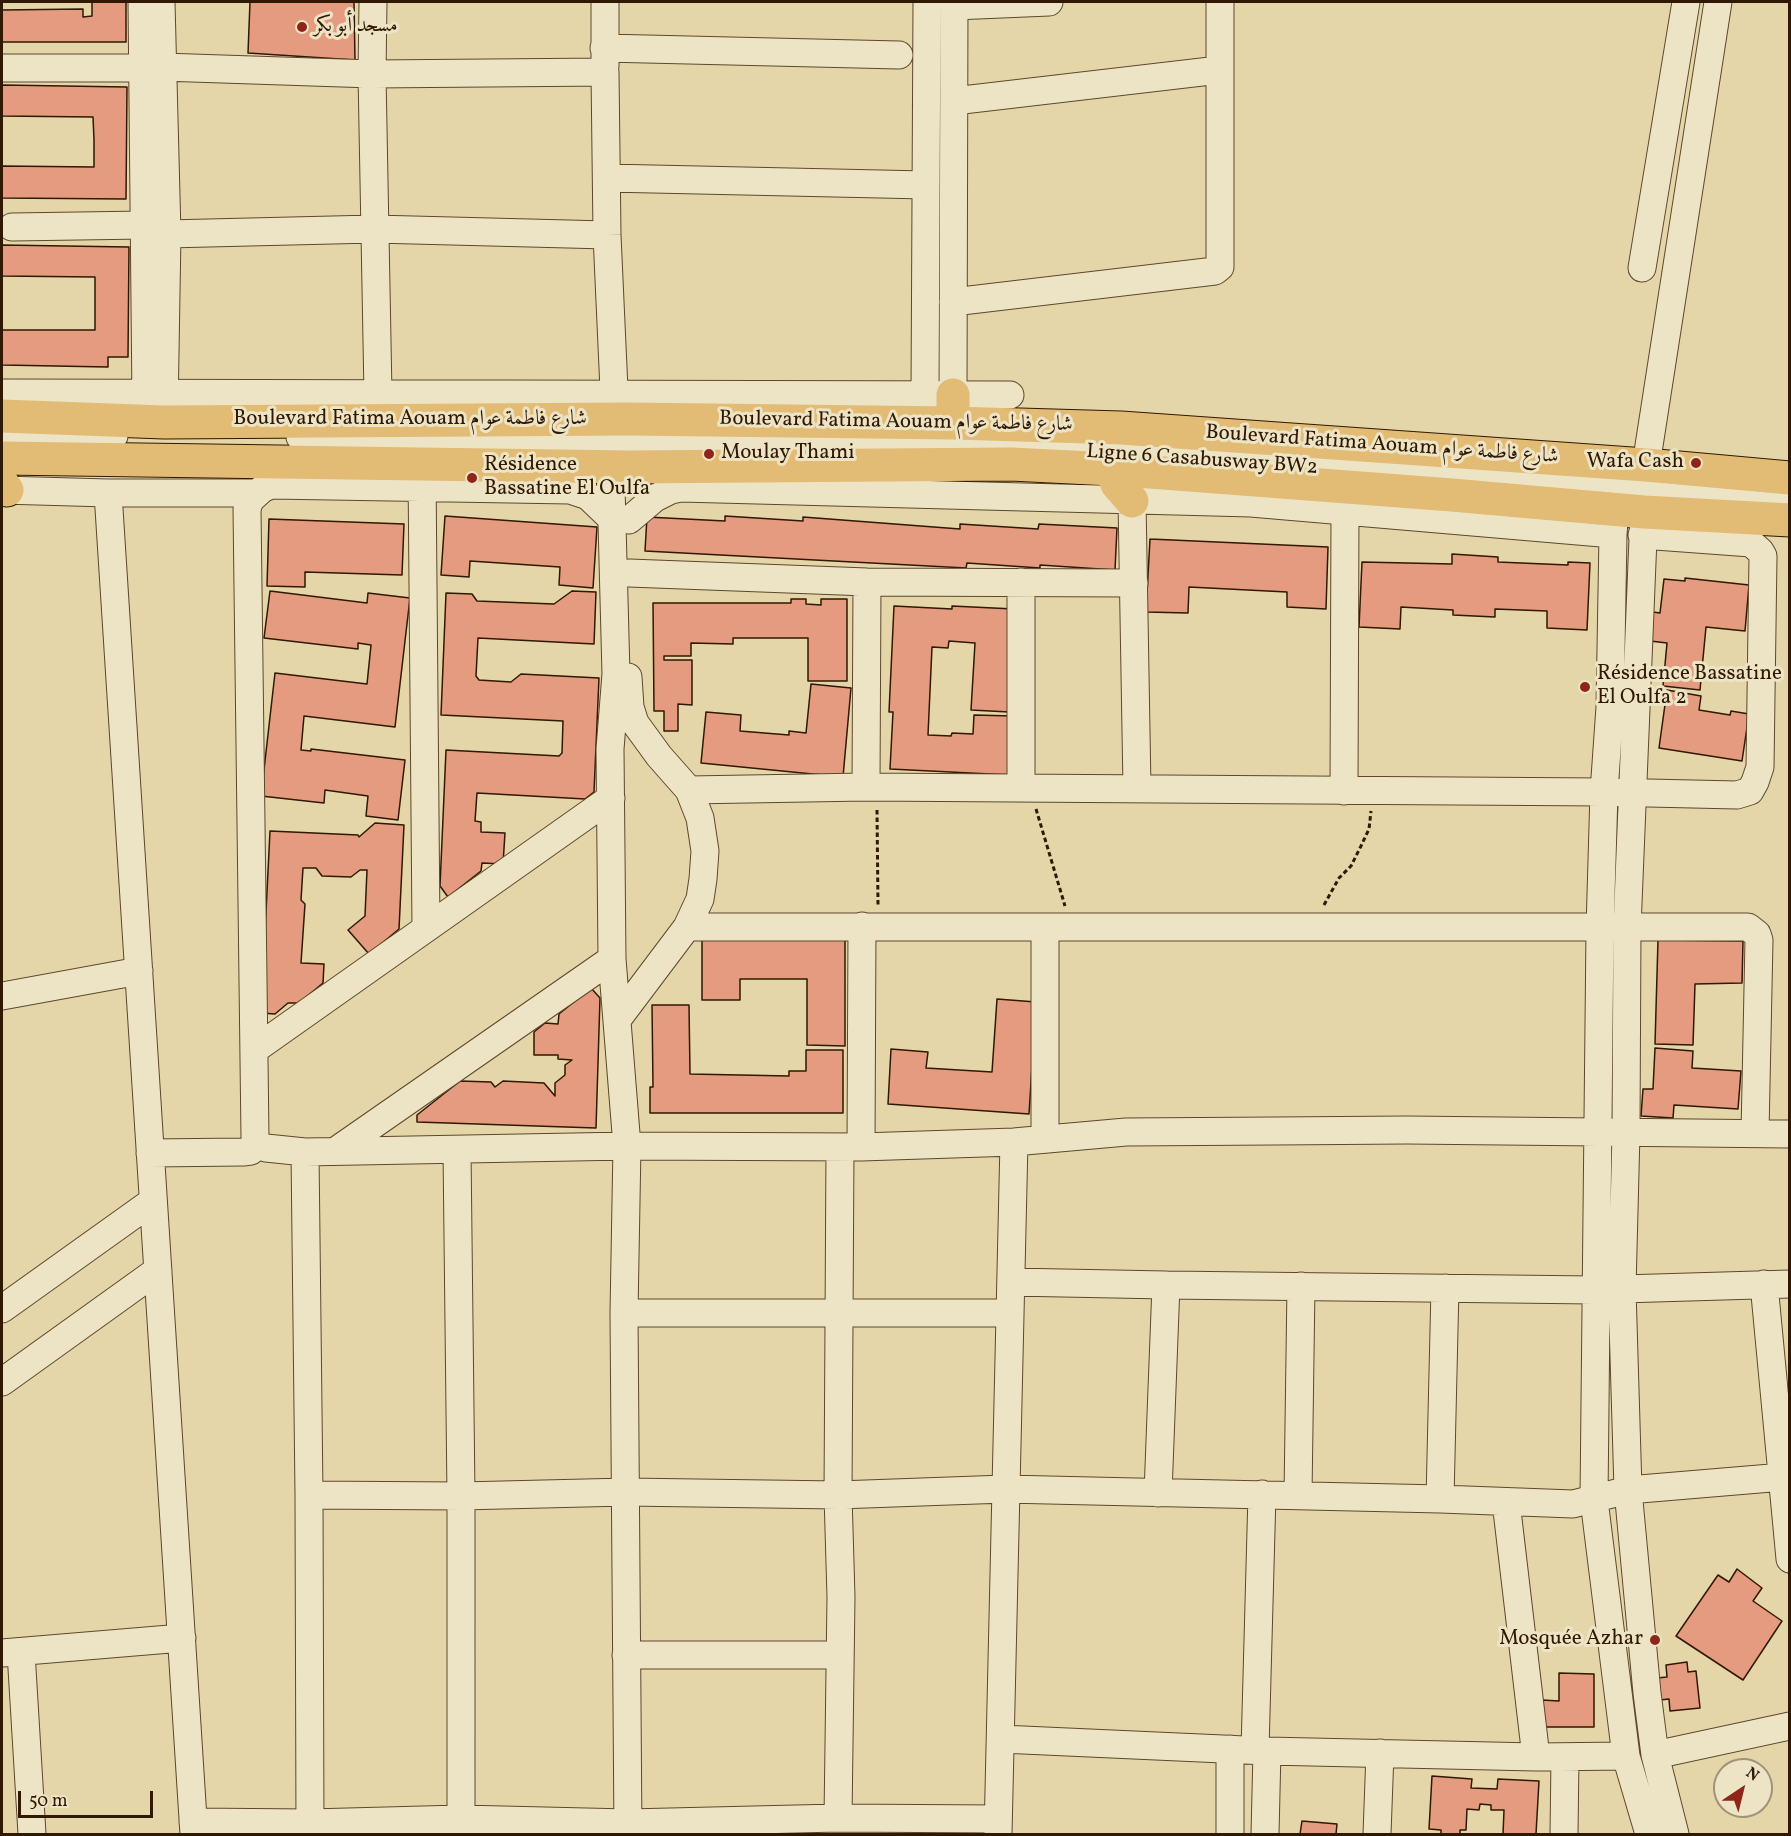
<!DOCTYPE html>
<meta charset="utf-8">
<style>
body{margin:0}
#map{position:relative;width:1791px;height:1836px;overflow:hidden;background:#e4d6a8;font-family:Vollkorn,serif}
canvas{display:block}
.frame{position:absolute;inset:0;border:3px solid #301802;pointer-events:none}
.north{position:absolute;left:1713px;top:1758px;width:60px;height:60px;box-sizing:border-box;background:#ede4c6;border:2px solid #a19278;border-radius:50%;rotate:35deg;font-size:16px;font-weight:700;line-height:24px;text-align:center;color:#301802}
.north::after{content:'';display:block;margin:auto;width:21px;height:27px;background:#8f2418;clip-path:polygon(50% 0,100% 100%,50% 72%,0 100%)}
.scale{position:absolute;left:18px;top:1791px;width:135px;height:27px;box-sizing:border-box;border:3px solid #301802;border-top:0;padding-left:8px;font-size:18px;line-height:21px;white-space:nowrap;color:#301802;-webkit-text-stroke:4px #ede4c6;paint-order:stroke}
</style>
<div id="map">
<canvas width="1791" height="1836"></canvas>
<div class="frame"></div>
<div class="north">N</div>
<div class="scale">50 m</div>
</div>
<script>
const context = document.querySelector('canvas').getContext('2d');
context.lineJoin = 'round';
function paint(path, color) { context.fillStyle = color; context.fill(path, 'evenodd'); }
const poly = rows => new Path2D(rows.map(r => 'M' + r).join(''));
function stroke(path, color, width, dash) { context.strokeStyle = color; context.lineWidth = width; context.lineCap = dash ? 'butt' : 'round'; context.setLineDash(dash || []); context.stroke(path); }
function drawText(font, color, halo, rows, align = 'center') {
  context.font = font + ' Vollkorn,Amiri,serif'; context.lineWidth = 6; context.setLineDash([]); context.textBaseline = 'middle'; context.strokeStyle = halo; context.fillStyle = color; for (const [text, x, y, turn = 0] of rows) {
    context.save(); context.translate(x, y); context.rotate((+turn || 0) * Math.PI / 180); context.textAlign = isNaN(turn) ? turn : align; if (halo) context.strokeText(text, 0, 0); context.fillText(text, 0, 0); context.restore();
  }
}
const building = poly([
 [92,2,126,2,126,42,2,42,2,10,83,9,83,17,92,16,92,2],
 [250,2,354,2,355,60,248,53,250,2],
 [2,85,127,87,126,199,2,198,2,166,94,167,94,140,93,117,2,116,2,85],
 [2,245,129,247,128,357,108,357,108,367,2,365,2,330,95,330,95,277,2,276,2,245],
 [445,516,597,527,593,588,559,585,560,567,470,561,469,577,441,575,445,516],
 [725,516,803,521,803,517,960,529,960,524,1038,529,1039,524,1117,528,1115,570,1040,565,1040,568,967,563,966,568,645,551,647,517,725,521,725,516],
 [269,519,404,524,402,575,305,572,305,587,267,586,269,519],
 [1150,539,1328,547,1326,609,1287,607,1287,592,1189,587,1188,613,1146,612,1150,539],
 [1452,554,1498,557,1498,562,1568,565,1568,562,1590,563,1587,630,1547,628,1547,611,1495,609,1495,617,1453,615,1453,610,1401,607,1400,629,1359,627,1362,562,1452,564,1452,554],
 [1685,578,1749,585,1745,631,1706,627,1700,690,1663,686,1667,643,1650,641,1653,612,1660,613,1664,579,1685,581,1685,578],
 [270,591,367,603,368,593,410,598,395,727,304,716,301,750,311,751,311,749,405,760,398,820,366,816,368,796,325,790,324,803,261,796,275,673,367,684,371,645,358,643,358,649,264,638,270,591],
 [572,591,596,592,594,644,478,638,476,676,479,680,511,682,521,674,599,678,594,792,585,799,477,793,475,821,481,822,481,832,505,833,503,864,482,863,481,871,448,897,440,886,446,750,559,756,562,753,563,721,441,715,446,593,472,594,477,601,554,604,572,591],
 [791,599,806,599,806,604,821,605,821,599,847,599,847,681,808,681,808,638,733,638,733,644,691,643,691,656,664,656,664,660,692,660,692,705,678,704,678,731,664,731,664,711,654,711,653,603,791,603,791,599],
 [894,606,952,609,952,606,1014,609,1009,712,971,710,975,643,949,641,948,648,932,647,928,735,951,736,952,733,973,734,974,715,1013,716,1010,775,890,769,893,712,889,712,894,606],
 [811,684,851,688,843,777,701,763,706,712,741,715,740,731,789,735,789,731,806,733,811,684],
 [1667,690,1701,696,1699,710,1730,715,1731,711,1749,714,1742,761,1659,748,1667,690],
 [375,823,404,825,399,929,369,954,348,930,365,916,367,870,360,870,351,877,322,876,316,868,303,868,301,900,305,904,301,963,324,964,323,983,299,1003,288,1003,275,1014,261,1013,270,831,358,835,359,837,375,823],
 [702,939,845,940,845,1046,807,1045,807,979,740,979,740,1000,702,1000,702,939],
 [1658,940,1743,941,1742,983,1695,984,1693,1045,1655,1044,1658,940],
 [591,988,600,998,596,1128,417,1122,417,1115,460,1081,491,1082,495,1087,503,1081,544,1083,555,1096,555,1083,565,1075,565,1065,572,1060,558,1059,558,1055,534,1055,534,1032,545,1023,558,1024,559,1014,591,988],
 [997,999,1036,1002,1029,1114,888,1104,891,1049,928,1052,926,1068,992,1072,997,999],
 [652,1005,689,1005,690,1074,789,1076,789,1071,806,1071,806,1050,843,1050,843,1113,650,1113,650,1087,653,1087,652,1005],
 [1655,1048,1693,1051,1692,1068,1741,1071,1738,1109,1674,1105,1673,1118,1641,1116,1643,1089,1653,1089,1655,1048],
 [1737,1569,1762,1588,1753,1601,1782,1621,1743,1680,1676,1636,1718,1575,1729,1582,1737,1569],
 [1687,1662,1688,1672,1696,1671,1700,1708,1670,1711,1669,1699,1660,1700,1657,1678,1667,1677,1666,1665,1687,1662],
 [1559,1673,1594,1674,1594,1727,1542,1727,1542,1700,1559,1701,1559,1673],
 [1432,1776,1472,1779,1471,1788,1497,1789,1498,1779,1539,1781,1536,1834,1503,1834,1504,1810,1491,1810,1491,1805,1480,1804,1479,1810,1467,1809,1466,1830,1460,1830,1460,1834,1441,1834,1441,1830,1429,1829,1432,1776],
 [1302,1821,1337,1824,1336,1834,1300,1834,1302,1821]
]);
paint(building, '#e49b7f');
stroke(building, '#301802', 1.5);
const minor = poly([
 [142,2,146,402],
 [161,2,167,234,164,412],
 [373,2,372,74,378,394],
 [605,2,605,66],
 [954,6,1049,2],
 [604,48,899,55],
 [162,67,372,74,605,72,607,235,615,412],
 [2,68,144,68],
 [954,101,1219,70],
 [607,178,926,185],
 [12,227,145,225],
 [167,234,374,229,607,235],
 [1642,268,1686,2],
 [953,302,1215,271,1220,267,1220,2],
 [2,393,1010,395],
 [925,395,927,2],
 [953,395,954,2],
 [2,435,114,436],
 [300,437,820,443,909,446],
 [890,437,1094,447,1411,470,1675,493,1790,500],
 [610,448,616,674,610,749,612,959,627,1146,624,1313,628,1834],
 [422,471,426,928],
 [1617,488,1613,534,1610,707,1604,792,1600,929,1594,1500,1626,1756,1649,1834],
 [2,490,108,493,256,493],
 [108,493,194,1834],
 [1132,501,1137,788],
 [629,520,655,498,671,490,681,488,1251,503,1613,534],
 [629,573,867,582,1134,583],
 [866,787,867,582],
 [1021,788,1021,582],
 [689,790,866,787,1604,792,1737,795,1750,791,1755,782,1760,767,1763,556,1760,551,1751,543,1642,535],
 [1344,791,1345,511],
 [687,927,1748,927,1757,934,1759,940,1755,1133],
 [1045,927,1045,1139],
 [2,996,139,971],
 [617,1020,687,927,700,899,703,879,705,851,700,818,689,790,659,756,635,723,630,707,628,677],
 [254,1050,611,798],
 [257,1145,266,1148,305,1152,627,1146,861,1147,1014,1142,1126,1132,1274,1131,1407,1130,1790,1134],
 [257,1145,255,1137,247,509,250,500,262,489,271,485,570,490,588,496,612,519],
 [861,1147,862,926],
 [337,1150,612,959],
 [457,1150,461,1496,461,1834],
 [305,1152,309,1495,310,1834],
 [150,1153,243,1152,251,1151,257,1145],
 [1011,1282,1166,1285,1594,1290],
 [1764,1284,1790,1559],
 [1622,1289,1790,1284],
 [2,1309,153,1201],
 [624,1313,1009,1313],
 [2,1382,158,1270],
 [1158,1493,1166,1285],
 [309,1495,461,1496,626,1492,838,1495,1005,1489,1440,1499,1573,1504,1628,1490,1783,1477],
 [1298,1495,1301,1286],
 [1440,1499,1445,1288],
 [1506,1502,1536,1757],
 [21,1652,32,1834],
 [2,1653,182,1638],
 [626,1655,839,1655],
 [1001,1739,1267,1751,1536,1757,1626,1756],
 [1255,1750,1262,1494],
 [1655,1755,1790,1726],
 [838,1818,841,1597,838,1495,840,1147],
 [193,1822,310,1823,461,1819,628,1823,838,1818,998,1819],
 [998,1834,1014,1142],
 [1230,1834,1230,1749],
 [1265,1834,1267,1751],
 [1377,1834,1380,1753],
 [1564,1834,1565,1757],
 [1675,1834,1655,1755,1647,1693,1628,1490,1622,1289,1626,1133,1627,928,1646,465,1718,2]
]);
const major = poly([
 [953,395,953,423],
 [2,416,164,422,629,419,953,423,1121,428,1646,465,1790,478],
 [2,458,629,467,1011,464,1111,469,1452,495,1644,512,1790,520],
 [1111,469,1117,484,1132,501],
 [2,483,7,490]
]);
stroke(minor, '#5d482c', 29);
stroke(major, '#301802', 35);
stroke(poly([
 [1036,809,1065,906],
 [877,810,878,905],
 [1324,905,1339,878,1351,866,1361,846,1369,829,1371,811]
]), '#301802', 3, [4.5, 3]);
stroke(minor, '#ede4c6', 27);
stroke(major, '#e2bb74', 33);
for (const [x, y, r, color] of [
 [302,27,6,"#8f2418"],
 [709,454,6,"#8f2418"],
 [1696,463,6,"#8f2418"],
 [472,478,6,"#8f2418"],
 [1585,687,6,"#8f2418"],
 [1655,1640,6,"#8f2418"]
]) { const dot = new Path2D(); dot.arc(x, y, r, 0, 2 * Math.PI); context.fillStyle = color; context.fill(dot); stroke(dot, '#ede4c6', 2); }
drawText('21px', '#301802', '#ede4c6', [
 ["مسجد أبو بكر",314,27],
 ["Moulay Thami",721,454],
 ["Wafa Cash",1684,463,"right"],
 ["Résidence",484,466],
 ["Bassatine El Oulfa",484,490],
 ["Résidence Bassatine",1597,675],
 ["El Oulfa 2",1597,699],
 ["Mosquée Azhar",1643,1640,"right"]
], 'left');
drawText('21px', '#301802', '#ede4c6', [
 ["Boulevard Fatima Aouam شارع فاطمة عوام",410,420],
 ["Boulevard Fatima Aouam شارع فاطمة عوام",896,423,1],
 ["Boulevard Fatima Aouam شارع فاطمة عوام",1382,446,4],
 ["Ligne 6 Casabusway BW2",1202,461,4]
]);
</script>
